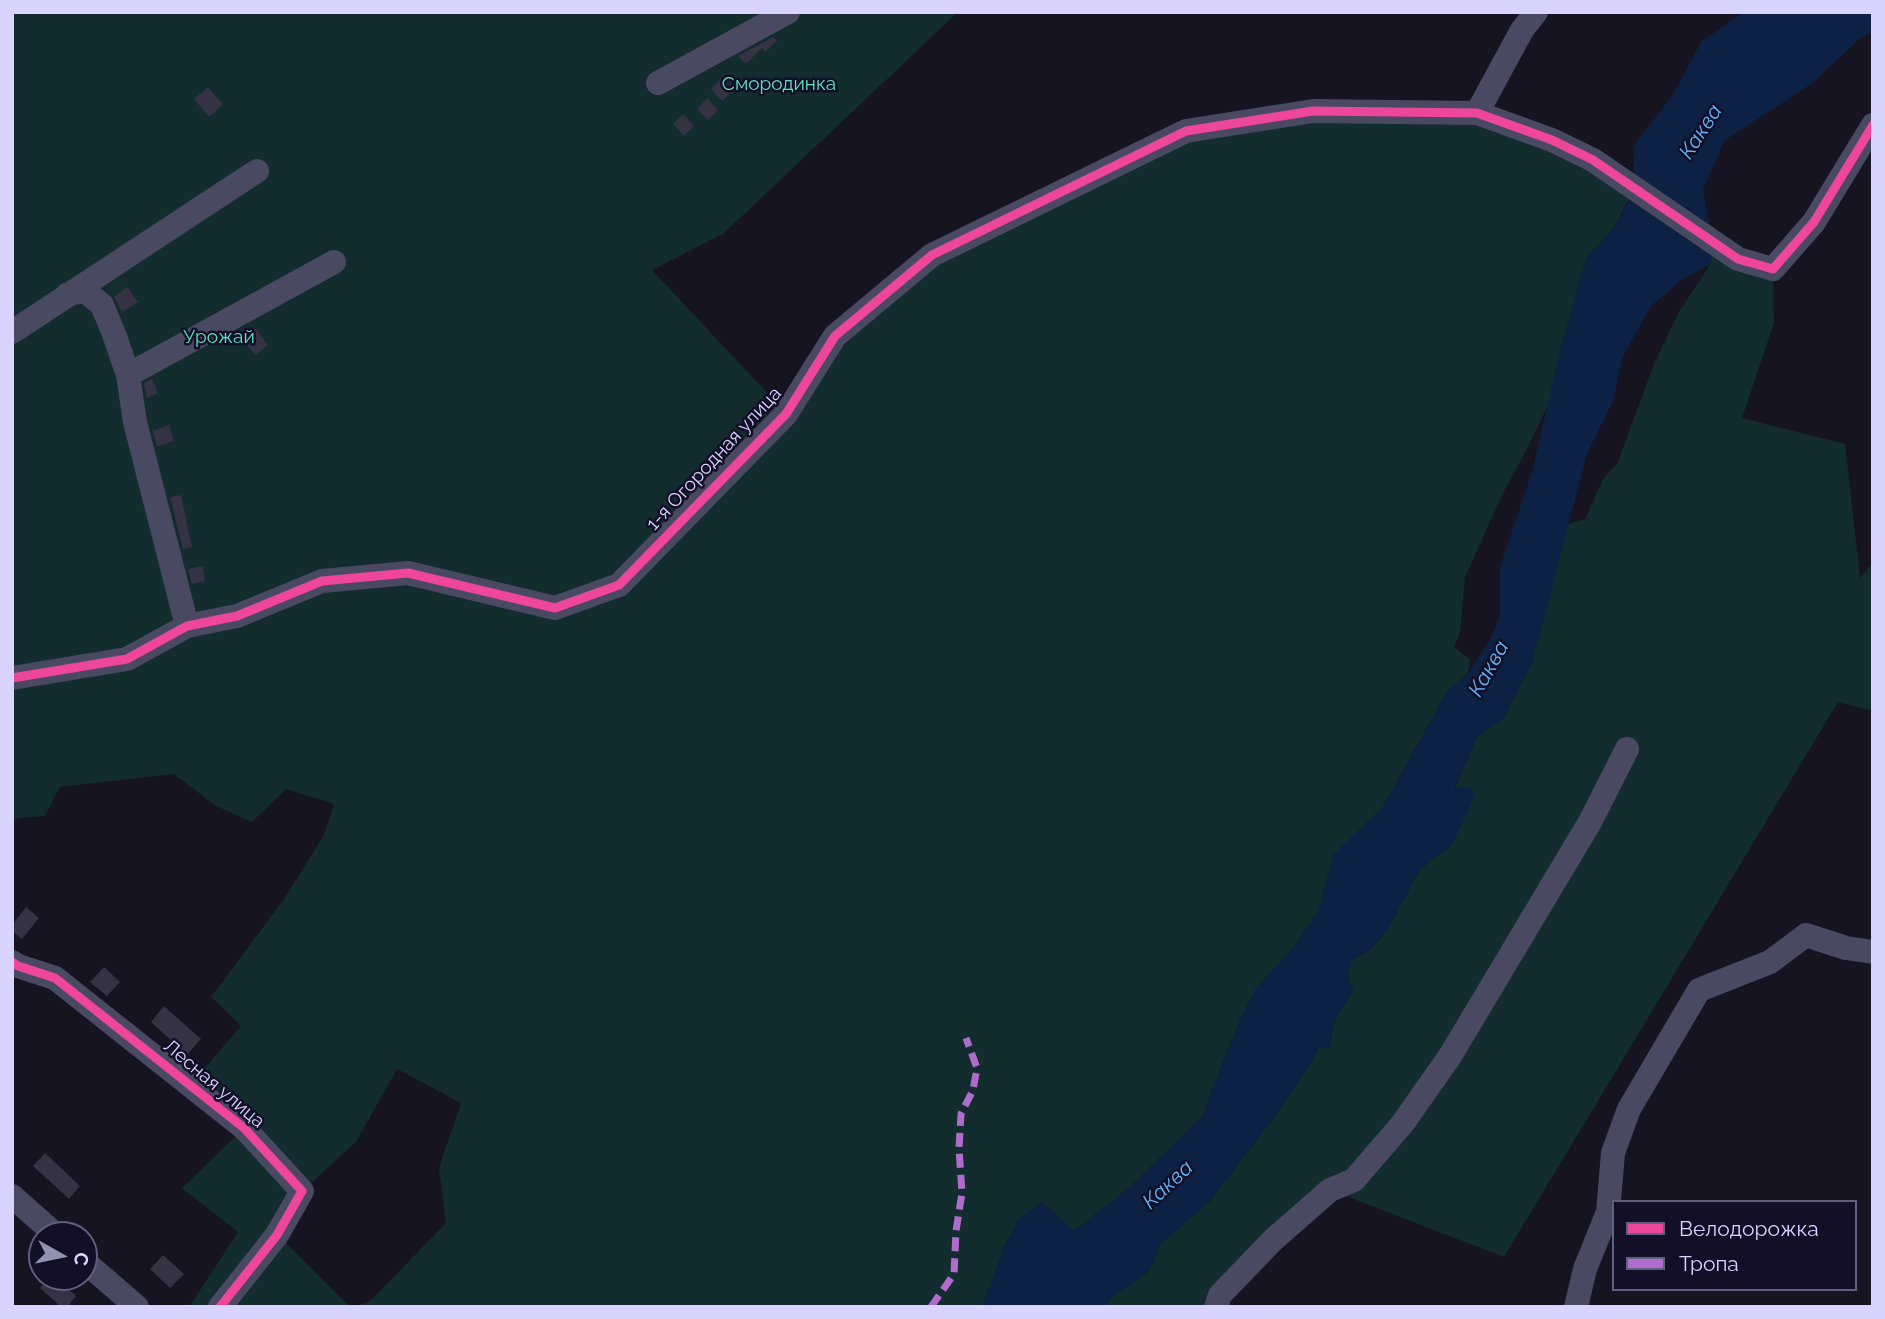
<!DOCTYPE html>
<meta charset="utf-8">
<style>
body{margin:0}
#map{position:relative;width:1885px;height:1319px;overflow:hidden;background:#161421;font-family:Raleway,sans-serif}
canvas{display:block}
.frame{position:absolute;inset:0;border:14px solid #d9d4ff;pointer-events:none}
.legend{position:absolute;left:1612px;top:1200px;width:245px;height:91px;box-sizing:border-box;background:#130f26;border:2px solid #625e7d;margin:0;padding:9px 12px;list-style:none;font-size:21px;color:#d9d4ff}
.legend li{display:flex;align-items:center;gap:14px;height:35px}
.legend b{width:35px;border:2px solid #625e7d}
.north{position:absolute;left:28px;top:1221px;width:70px;height:70px;box-sizing:border-box;background:#130f26;border:2px solid #625e7d;border-radius:50%;rotate:99deg;font-size:19px;font-weight:700;line-height:28px;text-align:center;color:#d9d4ff}
.north::after{content:'';display:block;margin:auto;width:24px;height:32px;background:#9591b1;clip-path:polygon(50% 0,100% 100%,50% 72%,0 100%)}
</style>
<div id="map">
<canvas width="1885" height="1319"></canvas>
<div class="frame"></div>
<ul class="legend">
<li><b style="height:9px;background:#ed469a"></b>Велодорожка</li>
<li><b style="height:9px;background:#b06ccc"></b>Тропа</li>
</ul>
<div class="north">С</div>
</div>
<script>
const context = document.querySelector('canvas').getContext('2d');
context.lineJoin = 'round';
function paint(path, color) { context.fillStyle = color; context.fill(path, 'evenodd'); }
const poly = rows => new Path2D(rows.map(r => 'M' + r).join(''));
function stroke(path, color, width, dash) { context.strokeStyle = color; context.lineWidth = width; context.lineCap = dash ? 'butt' : 'round'; context.setLineDash(dash || []); context.stroke(path); }
function drawText(font, color, halo, rows, align = 'center') {
  context.font = font + ' Raleway,sans-serif'; context.lineWidth = 5; context.setLineDash([]); context.textBaseline = 'middle'; context.strokeStyle = halo; context.fillStyle = color; for (const [text, x, y, turn = 0] of rows) {
    context.save(); context.translate(x, y); context.rotate((+turn || 0) * Math.PI / 180); context.textAlign = isNaN(turn) ? turn : align; if (halo) context.strokeText(text, 0, 0); context.fillText(text, 0, 0); context.restore();
  }
}
paint(poly([
 [12,12,958,12,723,234,652,270,786,413,835,336,932,255,1186,131,1477,113,1635,187,1614,228,1586,258,1560,352,1549,403,1528,447,1503,493,1465,577,1460,632,1454,647,1471,660,1467,675,1448,690,1383,807,1334,855,1318,912,1295,946,1256,989,1241,1018,1222,1064,1203,1116,1127,1190,1074,1231,1041,1202,1019,1219,1005,1245,982,1307,356,1307,371,1300,446,1223,439,1168,461,1103,397,1069,356,1142,302,1191,277,1234,350,1307,189,1307,238,1232,182,1188,244,1128,190,1085,241,1026,211,997,284,899,324,835,334,804,286,789,252,822,216,806,174,774,60,787,45,816,18,818,12,821],
 [1713,245,1773,269,1774,323,1742,418,1845,444,1860,578,1873,562,1873,711,1838,702,1504,1257,1330,1190,1216,1307,1106,1307,1111,1297,1149,1271,1161,1243,1210,1201,1270,1122,1306,1071,1319,1047,1329,1048,1334,1022,1353,990,1347,976,1352,959,1366,953,1386,932,1420,869,1452,845,1455,788,1477,737,1503,719,1532,662,1568,524,1585,519,1603,479,1617,464,1654,364,1680,310,1710,265]
]), '#132c2d');
paint(poly([
 [1744,12,1873,12,1873,31,1859,39,1814,82,1724,141,1703,190,1713,245,1710,265,1683,279,1651,306,1623,356,1613,401,1587,454,1532,662,1503,719,1477,737,1455,787,1472,788,1474,797,1452,845,1420,869,1386,932,1366,953,1352,959,1347,976,1353,990,1334,1022,1329,1048,1319,1047,1306,1071,1270,1122,1210,1201,1161,1243,1149,1271,1112,1297,1106,1307,982,1307,1005,1245,1019,1219,1041,1202,1074,1231,1127,1190,1203,1116,1222,1064,1241,1018,1256,988,1295,946,1318,912,1333,855,1383,807,1448,690,1467,675,1489,641,1500,617,1500,567,1532,472,1560,352,1586,258,1614,228,1623,212,1635,187,1633,147,1674,93,1701,42]
]), '#0d2144');
paint(poly([
 [773,37,777,41,765,52,762,48,746,64,738,56],
 [721,79,732,91,722,101,711,89],
 [208,87,223,104,209,117,194,99],
 [707,98,718,110,708,120,697,109],
 [683,114,694,126,684,136,673,124],
 [127,287,138,302,122,312,114,297],
 [254,327,268,345,255,355,241,337],
 [152,379,158,393,147,398,144,383],
 [169,425,174,441,157,447,153,431],
 [181,495,192,547,183,549,170,497],
 [203,566,205,581,192,584,188,569],
 [26,907,39,918,22,939,12,931,12,925],
 [104,967,120,982,107,996,90,982],
 [164,1006,201,1039,187,1055,151,1022],
 [45,1153,80,1186,69,1199,33,1166],
 [163,1255,184,1274,170,1288,150,1269],
 [51,1277,56,1277,76,1296,67,1307,61,1307,40,1288]
]), '#343243');
stroke(poly([
 [658,83,788,12],
 [1477,113,1522,30,1536,12],
 [68,294,85,291,102,305,114,334,128,375,135,422,187,626],
 [12,332,257,171],
 [128,375,334,262],
 [12,678,127,659,187,626,237,616,322,581,408,573,555,608,619,585,786,414,835,336,932,255,1186,131,1313,111,1477,113,1552,140,1593,160,1738,259,1773,269,1814,222,1873,125],
 [12,962,18,966,55,978,244,1128,302,1191,277,1235,220,1307],
 [12,1196,56,1235],
 [84,1261,137,1307],
 [1216,1307,1220,1295,1273,1240,1330,1190,1354,1180,1403,1123,1450,1056,1590,822,1627,749],
 [1576,1307,1585,1269,1608,1212,1613,1153,1629,1109,1699,990,1770,962,1806,935,1846,948,1873,952]
]), '#4a4962', 24);
stroke(poly([
 [931,1307,954,1274,956,1231,962,1193,959,1148,961,1114,973,1090,977,1068,966,1038]
]), '#b06ccc', 7, [14, 7]);
stroke(poly([
 [12,678,127,659,187,626,237,616,322,581,408,573,555,608,619,585,786,414,835,336,932,255,1186,131,1313,111,1477,113,1552,140,1593,160,1738,259,1773,269,1814,222,1873,125],
 [12,962,18,966,55,978,244,1128,302,1191,277,1235,220,1307]
]), '#ed469a', 9);
drawText('19px', '#5fe0c0', '#130f26', [
 ["Смородинка",779,84],
 ["Урожай",219,337]
]);
drawText('19px', '#d9d4ff', '#130f26', [
 ["1-я Огородная улица",714,459,-47],
 ["Лесная улица",214,1084,40]
]);
drawText('italic 21px', '#62b6ff', '#130f26', [
 ["Каква",1701,132,-57],
 ["Каква",1489,669,-61],
 ["Каква",1168,1185,-43]
]);
</script>
